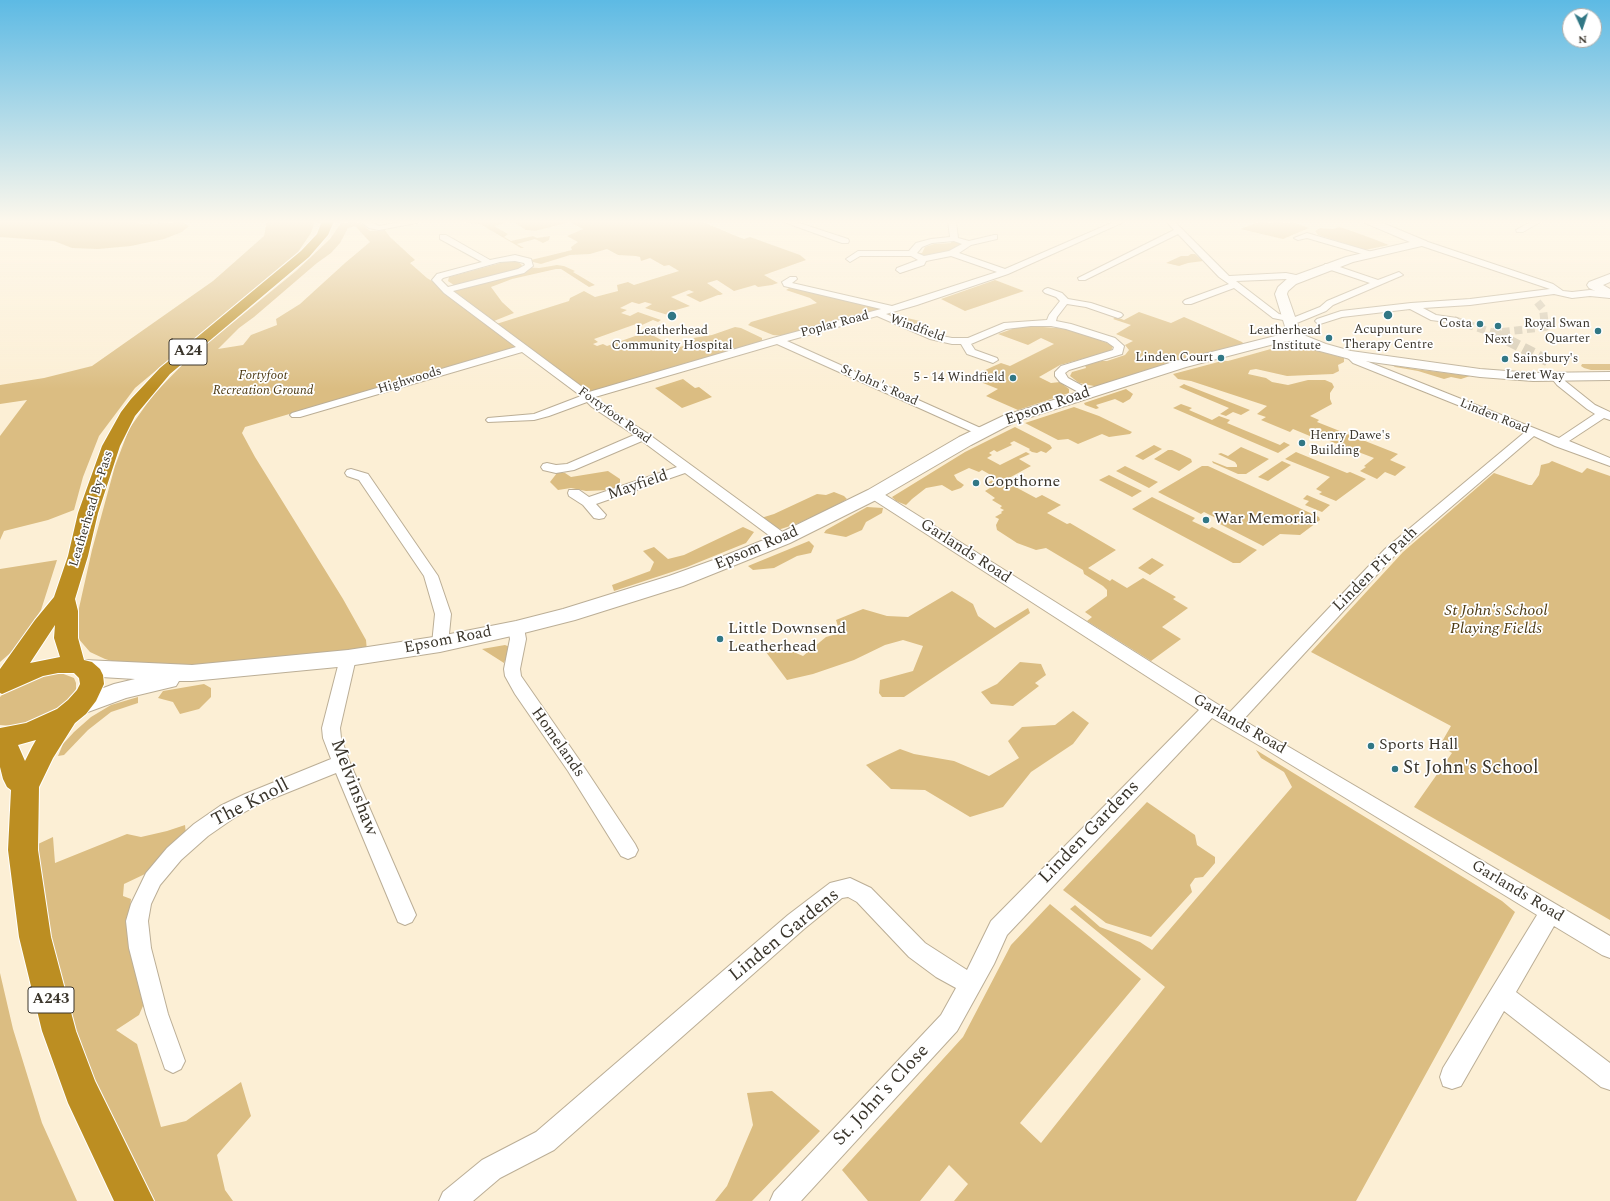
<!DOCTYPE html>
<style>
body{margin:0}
#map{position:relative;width:1610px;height:1201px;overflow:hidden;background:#fcefd5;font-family:Spectral,serif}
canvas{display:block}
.north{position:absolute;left:1562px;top:8px;width:40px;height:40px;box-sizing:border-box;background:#fff;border:1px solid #b0aeaa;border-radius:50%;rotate:177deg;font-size:11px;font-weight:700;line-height:16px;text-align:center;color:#3a352b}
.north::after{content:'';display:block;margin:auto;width:14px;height:18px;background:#317785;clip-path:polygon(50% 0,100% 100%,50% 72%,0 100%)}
</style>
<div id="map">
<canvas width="1610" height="1201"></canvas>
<div class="north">N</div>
</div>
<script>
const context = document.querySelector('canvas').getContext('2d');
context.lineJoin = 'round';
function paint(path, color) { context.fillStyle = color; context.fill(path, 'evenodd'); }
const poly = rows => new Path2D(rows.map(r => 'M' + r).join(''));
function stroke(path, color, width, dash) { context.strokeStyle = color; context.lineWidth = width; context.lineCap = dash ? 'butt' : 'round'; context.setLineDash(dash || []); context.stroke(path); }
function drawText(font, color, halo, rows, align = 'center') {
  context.font = font + ' Spectral,serif'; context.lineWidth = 3.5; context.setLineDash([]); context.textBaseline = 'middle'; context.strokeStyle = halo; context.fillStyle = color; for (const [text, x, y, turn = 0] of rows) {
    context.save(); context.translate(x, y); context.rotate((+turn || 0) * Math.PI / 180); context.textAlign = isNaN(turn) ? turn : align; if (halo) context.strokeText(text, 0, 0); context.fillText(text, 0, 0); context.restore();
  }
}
paint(poly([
 [0,221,135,221,141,224,182,222,189,226,182,232,164,239,131,246,98,249,72,248,54,241,0,237],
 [267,221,315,221,311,233,298,252,135,388,99,436,83,477,74,510,48,520,4,531,0,540,0,436,27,400,0,404,0,385,44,378,92,366,213,281,264,236],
 [451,221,701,221,736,236,744,239,750,237,800,255,806,260,764,275,778,283,772,285,758,287,755,285,734,291,717,280,707,283,723,294,720,295,718,295,700,302,686,295,694,292,689,290,671,297,690,306,669,312,671,313,668,315,645,308,652,304,645,302,639,304,632,302,620,308,627,310,621,313,630,316,638,312,661,320,658,322,653,320,642,325,636,324,594,339,598,342,593,344,597,346,603,344,607,346,638,335,636,332,657,335,654,336,665,342,652,347,659,350,665,348,669,351,694,342,691,340,693,338,712,335,735,327,741,328,762,338,762,342,593,392,585,391,525,345,245,427,242,433,255,457,343,599,366,640,367,651,213,666,125,665,105,659,90,652,77,637,79,608,92,550,115,466,129,429,153,395,186,361,296,271,330,239,341,223,354,222,361,223,370,231,385,230,390,237,415,260,410,263,427,278,432,281,451,297,490,326,569,301,570,298,584,291,595,297,618,291,617,285,628,282,634,285,679,271,669,265,664,266,650,258,641,261,640,257,636,256,618,255,607,249,590,254,570,255,541,264,533,262,531,260,572,250,571,247,578,242,567,236,583,229,570,222,535,231,526,230,512,221,494,226,508,234,504,237,511,241,533,236,537,238,550,236,549,240,543,243,535,239,517,244,524,248,521,248,480,224],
 [355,226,370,242,345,263,300,304,276,319,277,325,251,335,243,345,218,349,239,328,254,317,317,263,331,253,340,243,348,228],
 [1262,221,1271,223,1278,221,1285,223,1293,222,1309,228,1283,239,1240,229],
 [1340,227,1363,235,1389,245,1365,250,1318,235,1315,231,1320,228,1333,229],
 [951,241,960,243,961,247,935,256,920,255,916,253,922,253,925,247,934,244,951,243],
 [1191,254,1195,254,1203,261,1188,263,1179,266,1166,263,1181,256,1188,256],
 [511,261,518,262,522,265,521,267,539,268,557,265,564,266,575,271,573,272,595,285,589,287,561,269,556,269,512,279,491,287,502,302,514,313,494,321,454,291,458,288,448,281,449,277,504,262],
 [995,280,1024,291,965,311,941,299],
 [791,287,882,309,784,336,773,335,748,325,751,322,817,303,810,298,786,290],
 [894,312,907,318,920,321,925,324,922,327,915,327,890,317,888,314],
 [1139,312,1171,323,1184,317,1242,342,1244,344,1099,387,1079,383,1070,376,1072,372,1086,368,1085,365,1101,361,1107,361,1125,355,1129,350,1125,345,1133,341,1116,334,1131,325,1113,319,1116,317,1124,320],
 [1029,326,1071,329,1107,343,1113,346,1111,351,1060,365,1039,377,1051,383,1060,382,1069,389,1069,393,1018,410,986,396,998,389,978,381,987,375,981,372,994,366,1001,363,1010,366,1054,344,1041,338,1028,345,998,334,1015,328],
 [1285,345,1308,348,1344,358,1344,362,1338,365,1339,371,1333,374,1287,376,1256,369,1250,370,1248,374,1266,378,1272,382,1288,385,1308,380,1325,380,1332,383,1334,387,1330,393,1330,399,1332,404,1310,416,1319,420,1317,422,1398,454,1390,460,1406,467,1395,476,1385,472,1377,479,1360,471,1366,467,1364,466,1374,458,1327,440,1317,439,1293,429,1290,432,1261,420,1266,417,1257,414,1267,406,1191,381,1178,379,1173,374,1222,361,1228,361],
 [1582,364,1610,364,1610,370,1591,370,1584,368,1581,366],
 [1392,365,1415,369,1470,376,1461,379,1451,377,1444,379,1418,371,1395,367],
 [683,379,695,388,699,387,712,397,682,408,655,388],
 [1184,384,1186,385,1250,410,1241,415,1233,412,1226,416,1220,414,1229,408,1179,387],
 [1126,389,1133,394,1130,399,1123,403,1115,399,1096,405,1099,408,1096,409,1085,405,1084,403],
 [1181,404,1192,408,1189,410,1212,420,1219,416,1230,420,1227,423,1280,445,1284,442,1290,445,1278,453,1173,408],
 [1074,407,1099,416,1132,432,1130,434,1109,437,1102,434,1078,444,1068,439,1058,440,1025,423],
 [1015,427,1050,445,1052,448,1046,453,1041,451,1037,453,1032,452,1029,450,1030,449,1014,441,1010,443,1012,445,997,452,994,450,989,453,992,455,987,458,1000,465,1026,452,1030,454,1019,459,1031,466,1009,478,1013,481,1008,483,1036,498,1042,495,1061,505,1047,513,1067,524,1070,523,1116,550,1088,568,1110,581,1112,579,1127,588,1143,578,1176,597,1173,599,1188,608,1162,627,1181,639,1151,661,1087,621,1092,617,1085,612,1107,596,1107,590,1103,586,1084,574,1083,570,1046,548,1036,550,1017,543,997,530,996,525,999,519,995,517,1002,513,1001,512,1004,510,1000,508,1002,506,992,500,995,498,985,491,990,488,984,485,996,478,982,470,979,472,969,468,954,475,957,480,964,485,961,488,952,491,942,485,926,488,912,499,906,505,896,501,892,497,965,452],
 [1154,445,1162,449,1143,460,1135,456],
 [1241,447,1269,459,1246,474,1238,474,1213,463,1212,461,1227,467,1237,467,1237,465,1235,462,1218,454,1221,453,1228,456],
 [1168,450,1172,450,1191,459,1192,462,1179,471,1154,459],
 [1296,452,1347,473,1350,472,1366,479,1336,501,1319,494,1322,492,1316,489,1330,477,1285,459],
 [1282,461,1291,465,1268,481,1258,477],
 [1552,461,1582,473,1587,468,1610,476,1610,920,1414,807,1452,753,1440,745,1451,726,1311,652,1403,552,1494,473,1529,485,1532,485,1539,475,1541,465,1549,463],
 [1125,466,1158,482,1149,488,1116,471],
 [1202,466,1208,466,1319,517,1320,520,1300,535,1280,534,1263,546,1218,523,1220,520,1204,512,1201,514,1158,492],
 [608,471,620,479,620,486,609,490,586,491,571,488,558,490,550,482,557,473,565,473,571,477],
 [1109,475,1142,491,1132,497,1099,480],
 [834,492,844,496,847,499,836,506,799,523,781,529,773,528,761,518,774,514,817,494,826,495],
 [1307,495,1330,505,1322,512,1305,505,1309,501,1303,499],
 [1152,497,1195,518,1192,521,1209,529,1212,527,1257,550,1240,563,1233,563,1132,509],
 [867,507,883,508,882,513,866,522,862,530,846,537,824,533,826,530],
 [743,527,754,532,746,543,687,567,614,591,612,585,650,571,654,562,643,551,654,547,668,559,684,555],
 [809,541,814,546,811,553,797,556,774,568,753,570,748,566],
 [1152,558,1164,565,1150,575,1138,568],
 [57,560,41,610,32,624,15,649,0,662,0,569],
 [952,591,973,604,978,616,995,628,1028,608,1030,613,904,697,882,697,879,693,880,680,913,671,923,646,903,640,885,645,854,660,813,674,787,680,763,648,782,647,803,656,826,637,840,633,836,620,863,609,887,616,908,617],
 [505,645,510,647,504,663,482,649],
 [1020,662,1041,664,1046,675,1035,683,1039,686,1013,706,991,704,981,692,997,684],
 [52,673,61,673,74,678,76,683,76,689,73,696,58,710,36,721,13,726,0,725,0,697,2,695,11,689,31,678],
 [204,684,211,688,211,697,199,709,180,714,173,702,158,698,163,691],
 [138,697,138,703,111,712,88,730,64,755,58,756,63,744,74,732,91,717,111,705],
 [1073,711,1089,723,1073,744,1031,772,1003,807,970,817,925,790,891,789,866,765,900,749,914,754,954,761,989,776,1019,758,1008,741,1022,727,1055,725],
 [1256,750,1502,901,1515,912,1356,1201,954,1201,968,1184,949,1165,920,1201,868,1201,842,1170,963,1037,1011,945,1050,904,1141,979,1020,1123,1041,1143,1165,987,1070,909,1075,905,1100,927,1140,942,1152,950,1292,787,1284,772,1261,758],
 [1147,802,1195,835,1197,845,1215,857,1215,863,1203,877,1195,878,1190,885,1192,892,1151,937,1106,923,1063,890],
 [185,825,186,834,145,874,124,884,123,896,131,899,129,916,146,999,139,1015,116,1030,137,1044,161,1127,186,1121,241,1082,251,1116,217,1155,225,1190,233,1201,153,1201,84,1059,51,957,40,887,38,844,53,837,55,863,127,834,141,837,167,831],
 [0,973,13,1029,42,1123,77,1201,0,1201],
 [772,1091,820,1131,752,1201,715,1201,727,1186,753,1125,747,1093]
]), '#dbbd82');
stroke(poly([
 [1454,320,1494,333,1545,327,1543,309,1535,299]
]), '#d5cab3', 8, [8, 4.5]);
stroke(poly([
 [1493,333,1498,333],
 [1494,333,1548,361]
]), '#d5cab3', 11, [11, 5.5]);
const street = poly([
 [360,221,369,221,379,226,404,221,420,221,416,223,379,230,369,228,360,221],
 [781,221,793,221,848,239,849,241,848,243,842,243,781,221],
 [948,221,956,221,958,238,969,241,994,235,997,235,997,239,971,245,959,253,1005,269,1116,221,1126,221,1008,274,917,305,886,314,937,335,952,338,968,338,1004,323,1047,320,1049,315,1060,301,1056,297,1045,293,1043,291,1045,289,1048,288,1062,293,1068,299,1091,303,1121,313,1123,315,1121,317,1118,318,1086,307,1067,304,1057,317,1056,321,1071,324,1115,338,1124,346,1122,354,1069,370,1065,373,1068,378,1092,391,1093,393,1092,395,1084,395,1060,382,1055,376,1055,372,1061,366,1113,350,1114,347,1107,342,1066,329,1051,326,1031,326,1006,329,971,344,975,350,997,358,998,360,993,363,967,354,961,344,952,344,930,339,877,316,787,341,985,430,987,432,985,434,977,434,777,344,595,397,600,403,647,433,788,536,790,539,788,542,783,543,778,542,685,473,596,504,606,515,604,518,599,519,594,518,583,505,569,496,568,493,569,490,579,490,589,497,677,467,642,441,574,470,556,473,543,470,541,467,543,464,547,463,556,465,567,464,634,435,592,407,587,402,549,416,534,420,488,422,486,420,488,418,534,414,581,396,522,352,300,417,292,417,290,415,292,413,516,347,444,293,432,280,437,274,482,262,440,239,440,235,446,235,490,260,515,255,531,259,533,266,524,273,453,291,589,392,773,338,881,309,784,286,782,282,790,277,796,277,797,279,792,283,892,306,997,272,951,256,926,261,924,265,900,273,896,270,897,268,918,260,911,256,860,256,850,262,846,259,858,251,909,251,916,243,931,239,950,237,948,221],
 [954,241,962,244,949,251,924,256,917,253,922,247,932,243,954,241],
 [515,261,524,263,525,265,518,269,448,287,441,280,443,278,500,262,515,261],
 [1166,221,1174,221,1229,276,1286,273,1301,276,1302,278,1301,280,1298,281,1286,279,1236,281,1279,314,1295,317,1320,307,1327,301,1370,283,1325,268,1324,266,1325,264,1331,264,1378,280,1399,272,1403,275,1333,305,1326,311,1292,325,1289,324,1288,321,1273,318,1234,288,1191,304,1185,304,1183,302,1185,300,1229,284,1219,277,1178,234,1085,280,1079,280,1078,278,1174,230,1166,221],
 [1532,221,1542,221,1523,232,1517,232,1516,230,1532,221],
 [1307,233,1372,252,1373,254,1369,256,1307,238,1298,240,1294,238,1307,233],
 [1419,241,1425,241,1553,284,1563,291,1572,292,1590,290,1610,292,1610,298,1590,296,1572,298,1554,294,1470,305,1423,308,1436,315,1457,318,1459,320,1454,323,1431,320,1410,309,1342,317,1320,324,1317,323,1315,321,1317,319,1341,311,1411,303,1470,299,1550,289,1419,245,1419,241],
 [1350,352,1354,353,1361,359,1559,438,1595,414,1587,409,1557,385,1553,380,1555,375,1563,375,1565,381,1595,405,1610,412,1610,420,1604,418,1569,441,1610,458,1610,466,1555,446,1534,436,1395,555,1243,720,1610,936,1610,958,1602,955,1554,926,1516,992,1610,1063,1610,1090,1601,1087,1504,1011,1461,1086,1452,1089,1443,1086,1440,1077,1443,1068,1537,915,1267,750,1212,718,1007,935,994,964,957,1031,801,1201,770,1201,774,1192,941,1015,956,988,936,977,909,957,857,902,848,897,842,898,804,929,554,1150,500,1178,473,1201,439,1201,443,1192,482,1160,536,1132,788,915,830,883,850,878,871,888,925,943,967,970,991,921,1199,710,869,497,868,494,869,491,879,491,1230,712,1385,549,1525,432,1353,363,1345,355,1350,352],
 [351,469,368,474,438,576,451,614,448,644,446,648,440,649,434,648,432,644,435,614,424,576,359,480,347,476,345,473,347,470,351,469],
 [516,623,521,624,524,628,526,639,520,669,521,676,580,761,635,844,638,850,635,856,628,859,621,856,568,771,515,694,505,676,504,669,510,639,508,628,511,624,516,623],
 [348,652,354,654,356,658,340,728,341,738,350,763,416,915,412,922,405,925,398,922,336,773,259,804,234,818,208,836,181,860,160,885,151,904,148,921,151,948,168,1014,185,1061,181,1069,173,1073,165,1069,146,1014,129,948,126,921,131,904,146,873,167,848,194,824,220,806,245,794,331,759,323,738,322,728,340,658,342,654,348,652]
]);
const secondary = poly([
 [1364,221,1378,221,1426,241,1428,243,1426,245,1353,262,1296,284,1288,291,1287,294,1301,334,1326,344,1351,351,1480,369,1533,373,1610,372,1610,380,1533,381,1480,377,1350,359,1316,350,1294,340,1278,343,1186,367,1015,422,971,445,880,498,790,543,683,586,575,620,516,635,440,652,348,666,192,681,179,681,176,686,126,698,77,716,69,713,65,707,69,701,114,684,135,679,84,676,76,674,73,668,76,662,84,660,192,665,348,650,440,636,516,621,563,609,669,576,719,558,776,535,868,490,959,437,1003,416,1176,361,1287,333,1275,294,1278,287,1288,278,1346,257,1410,242,1365,223,1364,221],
 [1610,274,1610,282,1603,285,1610,289,1610,298,1589,288,1587,285,1589,282,1610,274]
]);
const highway = poly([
 [322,221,334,221,328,235,309,257,170,374,135,416,120,446,98,513,88,556,75,599,78,611,78,638,84,660,92,662,100,669,103,675,104,684,96,701,86,714,75,723,53,758,39,787,38,850,51,937,76,1031,95,1081,154,1201,114,1201,68,1103,42,1031,19,937,8,850,11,790,7,787,3,779,0,767,0,728,26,723,57,709,68,700,77,690,80,684,79,678,74,673,58,673,43,676,2,694,0,693,0,669,35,620,54,597,68,556,78,513,102,446,121,412,131,399,160,368,301,251,317,234,322,221],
 [55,625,54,638,60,657,30,663,55,625],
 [36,740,32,747,25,761,18,745,36,740]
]);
stroke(street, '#bbae96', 2);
stroke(secondary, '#bbae96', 2);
stroke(highway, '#fff', 2);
paint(street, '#fff');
paint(secondary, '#fff');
paint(highway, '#bc8e22');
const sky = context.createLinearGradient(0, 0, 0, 389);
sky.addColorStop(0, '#5dbae4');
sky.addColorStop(0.57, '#fef8ec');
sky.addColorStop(1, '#fef8ec00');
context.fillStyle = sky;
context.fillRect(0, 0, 1610, 389);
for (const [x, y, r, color] of [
 [1388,315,5,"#317785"],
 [672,316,5,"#317785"],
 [1480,324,4,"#317785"],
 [1498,326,4,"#317785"],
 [1598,331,4,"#317785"],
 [1329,338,4,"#317785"],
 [1221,358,4,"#317785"],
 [1505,359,4,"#317785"],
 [1013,378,4,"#317785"],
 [1302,443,4,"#317785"],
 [976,483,4,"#317785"],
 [1206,520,4,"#317785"],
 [720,639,4,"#317785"],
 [1371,746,4,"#317785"],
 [1395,769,4,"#317785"]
]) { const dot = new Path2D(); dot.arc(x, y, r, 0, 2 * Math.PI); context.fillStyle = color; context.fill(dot); stroke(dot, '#fff', 1.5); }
drawText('13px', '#3a352b', '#fff', [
 ["Costa",1472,324],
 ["Royal Swan",1590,324],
 ["Quarter",1590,339],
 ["Acupunture",1388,330,"center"],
 ["Therapy Centre",1388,345,"center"],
 ["Leatherhead",672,331,"center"],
 ["Community Hospital",672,346,"center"],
 ["Leatherhead",1321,331],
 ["Institute",1321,346],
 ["Next",1498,340,"center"],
 ["Linden Court",1213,358],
 ["Sainsbury's",1513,359,"left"],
 ["5 - 14 Windfield",1005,378],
 ["Henry Dawe's",1310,436,"left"],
 ["Building",1310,451,"left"]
], 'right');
drawText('13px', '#3a352b', '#fff', [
 ["Poplar Road",835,325,-15],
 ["Windfield",917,329,20],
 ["Leret Way",1535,376,1],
 ["Highwoods",410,381,-17],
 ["St John's Road",879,386,24],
 ["Fortyfoot Road",614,416,36],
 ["Linden Road",1494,417,22],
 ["Leatherhead By-Pass",92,509,-73]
]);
drawText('italic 13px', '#4d3a12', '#fff', [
 ["Fortyfoot",263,376],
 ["Recreation Ground",263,391]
]);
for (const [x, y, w] of [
 [188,352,38],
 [51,1000,46]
]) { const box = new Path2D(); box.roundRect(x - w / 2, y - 13, w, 26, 3); context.fillStyle = '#fff'; context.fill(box); stroke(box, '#3a352b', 1); }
drawText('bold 15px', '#3a352b', null, [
 ["A24",188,352],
 ["A243",51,1000]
]);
drawText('16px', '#3a352b', '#fff', [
 ["Epsom Road",1048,407,-19],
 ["Mayfield",638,486,-19],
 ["Epsom Road",757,549,-23],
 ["Garlands Road",965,552,33],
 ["Linden Pit Path",1376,570,-45],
 ["Epsom Road",448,641,-11],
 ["Garlands Road",1239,725,30],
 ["Homelands",557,743,55],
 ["Garlands Road",1517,892,31]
]);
drawText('16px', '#3a352b', '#fff', [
 ["Copthorne",984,483],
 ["War Memorial",1214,520],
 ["Little Downsend",728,630],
 ["Leatherhead",728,648],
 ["Sports Hall",1379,746]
], 'left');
drawText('italic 16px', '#4d3a12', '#fff', [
 ["St John's School",1496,612],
 ["Playing Fields",1496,630]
]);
drawText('19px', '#3a352b', '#fff', [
 ["St John's School",1403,769]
], 'left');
drawText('19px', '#3a352b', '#fff', [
 ["Melvinshaw",353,788,69],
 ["The Knoll",251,804,-27],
 ["Linden Gardens",1090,833,-46],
 ["Linden Gardens",785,936,-39],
 ["St. John's Close",882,1096,-47]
]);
</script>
